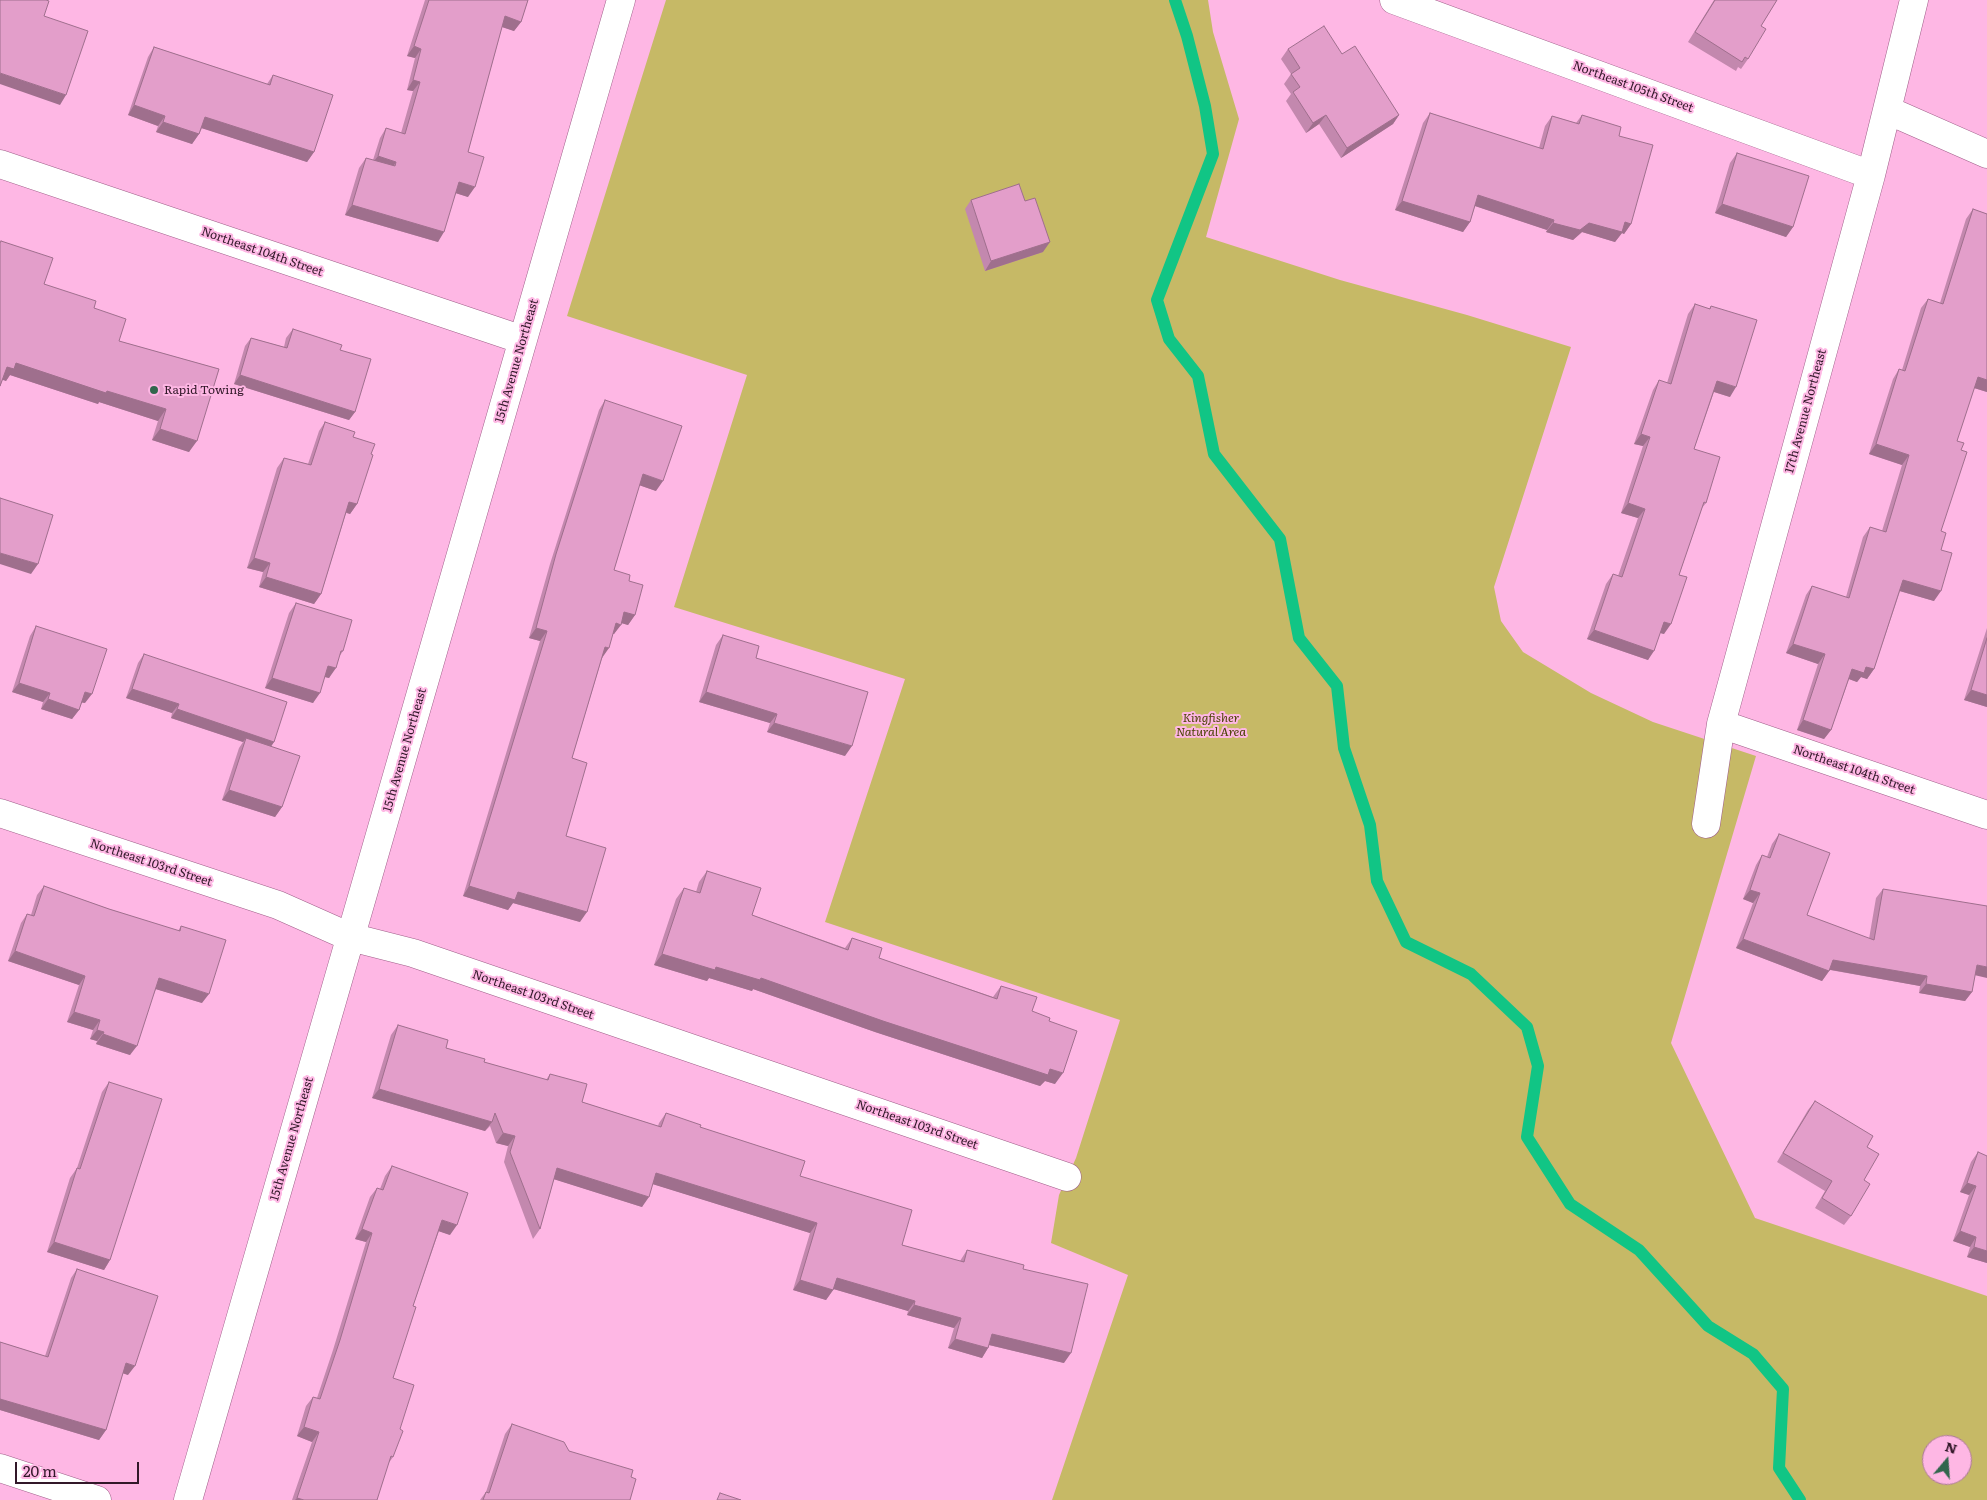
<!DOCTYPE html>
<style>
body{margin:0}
#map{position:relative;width:1987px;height:1500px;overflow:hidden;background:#feb7e4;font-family:Literata,serif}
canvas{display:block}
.north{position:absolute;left:1922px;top:1435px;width:50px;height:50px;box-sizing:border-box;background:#feb7e4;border:1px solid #ac7799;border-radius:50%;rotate:18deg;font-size:14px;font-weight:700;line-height:20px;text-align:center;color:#321829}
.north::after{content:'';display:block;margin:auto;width:18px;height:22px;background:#31664c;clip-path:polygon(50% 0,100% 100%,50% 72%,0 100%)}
.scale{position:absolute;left:15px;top:1462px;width:124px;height:22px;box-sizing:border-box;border:2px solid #321829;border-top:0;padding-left:6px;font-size:15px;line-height:18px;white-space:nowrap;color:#321829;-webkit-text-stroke:4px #feb7e4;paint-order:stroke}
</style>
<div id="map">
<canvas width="1987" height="1500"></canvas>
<div class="north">N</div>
<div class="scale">20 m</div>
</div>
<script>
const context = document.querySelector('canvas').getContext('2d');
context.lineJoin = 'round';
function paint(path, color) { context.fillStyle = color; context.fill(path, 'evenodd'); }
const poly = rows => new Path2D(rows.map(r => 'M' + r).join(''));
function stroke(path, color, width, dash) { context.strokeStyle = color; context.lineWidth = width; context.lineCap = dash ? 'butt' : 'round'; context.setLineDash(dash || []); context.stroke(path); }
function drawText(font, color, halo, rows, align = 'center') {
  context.font = font + ' Literata,serif'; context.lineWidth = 4; context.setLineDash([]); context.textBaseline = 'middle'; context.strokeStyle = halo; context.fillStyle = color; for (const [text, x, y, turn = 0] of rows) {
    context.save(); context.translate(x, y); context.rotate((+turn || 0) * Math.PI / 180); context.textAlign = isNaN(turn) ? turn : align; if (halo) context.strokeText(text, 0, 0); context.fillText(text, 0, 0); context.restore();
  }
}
paint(poly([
 [666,0,1208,0,1213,32,1239,119,1206,237,1340,280,1467,315,1571,347,1494,587,1501,621,1523,652,1591,693,1653,722,1756,756,1671,1043,1755,1218,1987,1296,1987,1500,1052,1500,1128,1275,1051,1243,1059,1195,1076,1158,1120,1020,825,922,905,679,674,607,747,375,567,316],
 [1932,1445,1962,1445,1962,1475,1932,1475]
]), '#c6b966');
stroke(poly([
 [1175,0,1187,36,1205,106,1213,154,1157,300,1169,339,1198,376,1214,454,1280,539,1299,638,1337,686,1344,748,1370,825,1377,881,1406,942,1471,974,1527,1027,1538,1066,1527,1137,1570,1204,1639,1250,1708,1326,1753,1354,1783,1389,1779,1468,1800,1500]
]), '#11c585', 12);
const minor = poly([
 [1394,0,1871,175],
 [1887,110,1987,154],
 [0,164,523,340],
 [1721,724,1987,815],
 [0,813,278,905,350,937,413,953,1067,1177],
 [1706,824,1721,724,1871,175,1914,0],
 [0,1468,97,1500],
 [188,1500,621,0]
]);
stroke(minor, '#9f5f89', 29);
stroke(minor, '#fff', 28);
paint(poly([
 [425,0,528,0,521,22,514,31,502,27,468,152,468,197,456,193,438,242,345,215,359,168,366,158,373,160,380,138,386,128,401,133,413,91,407,90,415,58,407,56],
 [1714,0,1777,0,1761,26,1748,59,1741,69,1738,67,1736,71,1688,42],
 [154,47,267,84,273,75,314,152,307,162,202,128,199,134,192,144,156,132,158,126,128,115,148,57],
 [1288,49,1342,54,1399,115,1393,124,1341,158,1319,124,1306,133,1286,101,1291,94,1284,84,1291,74,1281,59],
 [1430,113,1539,148,1545,126,1552,116,1576,123,1582,115,1619,136,1631,224,1624,234,1622,233,1615,242,1582,232,1573,240,1546,232,1547,230,1475,206,1470,222,1463,232,1395,210,1423,123],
 [1737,153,1793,227,1786,237,1715,213,1730,163],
 [971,200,1043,252,985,271,965,209],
 [1973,209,1987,214,1987,392,1974,388,1957,441,1961,450,1941,531,1941,550,1934,601,1900,591,1874,669,1867,679,1861,677,1857,682,1849,679,1831,730,1824,739,1797,730,1818,664,1786,653,1806,595,1812,586,1846,597,1863,537,1870,527,1882,531,1902,465,1869,454,1893,379,1899,369,1902,370,1921,308,1928,299,1940,303,1966,219],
 [1,241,44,284,94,308,119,341,219,369,189,452,152,440,158,421,99,402,98,404,10,375,6,381,3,379,0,387,0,242],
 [1695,304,1709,309,1711,306,1730,397,1714,392,1694,449,1706,503,1702,508,1679,575,1664,634,1660,633,1648,660,1587,639,1606,584,1613,574,1618,576,1638,518,1621,513,1643,446,1634,444,1653,390,1659,380,1667,383,1688,314],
 [293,329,340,350,355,412,349,420,234,384,245,346,251,338,284,347,286,338],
 [605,400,656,491,639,485,614,570,629,581,635,615,628,625,621,623,614,634,613,634,602,658,572,758,566,836,580,922,513,903,508,910,463,896,540,641,529,638,550,564,599,410],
 [325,422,353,437,357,504,350,514,346,513,321,594,314,604,259,587,263,572,247,568,277,468,284,458,308,464,319,431],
 [296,603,343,651,339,657,329,678,325,677,313,703,265,688,289,613],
 [36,626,85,703,82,702,79,710,72,719,41,709,43,702,12,692,30,636],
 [1987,628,1987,707,1964,700],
 [723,635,756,658,845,756,767,732,770,723,699,702,716,645],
 [144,654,274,742,271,746,282,807,275,817,222,800,239,748,243,742,171,718,172,713,126,698,138,663],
 [1779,834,1807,915,1869,939,1876,898,1883,889,1975,975,1972,992,1965,1001,1919,993,1920,986,1830,970,1822,981,1736,948,1753,903,1743,899,1756,865,1762,855,1767,857,1772,844],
 [707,871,752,915,845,948,852,938,879,958,993,997,1001,986,1032,1011,1049,1021,1055,1084,1045,1081,1040,1086,875,1032,753,989,752,991,709,978,707,981,654,965,676,899,684,888,696,892,699,882],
 [44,886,109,909,178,931,181,926,202,1003,156,989,130,1055,96,1044,97,1041,90,1039,93,1030,67,1022,79,985,8,961,21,923,27,914,31,915,37,895],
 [398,1025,446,1048,484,1062,546,1080,550,1074,582,1102,658,1126,659,1123,666,1113,700,1127,800,1176,902,1245,960,1261,967,1250,1023,1269,1064,1363,989,1345,988,1348,982,1358,948,1348,954,1328,907,1315,908,1311,834,1289,826,1300,793,1290,810,1233,653,1184,642,1207,554,1179,540,1229,533,1239,504,1162,508,1146,496,1143,490,1126,485,1131,372,1098,391,1035],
 [109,1082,110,1260,104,1270,47,1252,70,1178,77,1168,102,1092],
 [1815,1101,1867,1147,1864,1180,1851,1216,1844,1225,1815,1208,1825,1191,1777,1162,1808,1110],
 [1978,1152,1987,1263,1967,1257,1970,1247,1953,1241,1969,1195,1960,1192,1971,1162],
 [392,1166,450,1235,439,1231,413,1306,393,1378,400,1429,393,1457,388,1464,377,1500,292,1500,312,1442,297,1436,306,1406,313,1397,317,1398,333,1350,366,1242,355,1239,370,1197,377,1188,380,1189,385,1176],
 [77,1269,128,1375,123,1373,106,1430,99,1440,0,1410,0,1342,45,1356,71,1278],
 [512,1424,569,1451,631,1477,630,1500,480,1500,486,1492,505,1434]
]), '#c388ae');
paint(poly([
 [505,16,521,22,514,31,499,26],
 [414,46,421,49,415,58,407,56],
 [0,73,66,95,60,105,0,84],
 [413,80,420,82,413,91,407,90],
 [134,105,165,116,158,126,128,115],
 [1326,115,1319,124,1306,133,1313,123],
 [1399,115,1393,124,1341,158,1347,148],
 [205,117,314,152,307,162,198,127],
 [163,122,199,134,192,144,156,132],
 [378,156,396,162,390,171,371,165],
 [459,182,475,187,468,197,452,192],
 [1478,195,1554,220,1547,230,1472,205],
 [1402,201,1470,222,1463,232,1395,210],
 [1722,204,1793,227,1786,237,1715,213],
 [352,205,444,232,438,242,345,215],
 [1625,222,1631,224,1624,234,1622,233,1615,242,1582,232,1573,240,1546,232,1553,223],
 [1050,242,1043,252,985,271,991,261],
 [16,363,107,391,166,409,158,421,99,402,98,404,10,375,6,381,0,379,7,367],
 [240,375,355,412,349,420,234,384],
 [1978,377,1987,380,1987,392,1971,387],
 [1717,381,1736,387,1730,397,1711,391],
 [160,429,197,441,189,452,152,440],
 [1641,434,1650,437,1643,446,1634,444],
 [1876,444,1909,455,1902,465,1869,454],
 [643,474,663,481,656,491,636,484],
 [349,502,357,504,350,514,343,511],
 [1628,503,1645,509,1638,518,1621,513],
 [0,553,38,564,31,574,0,564],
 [254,558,270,563,263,572,247,568],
 [266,577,321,594,314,604,259,587],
 [1903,580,1941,591,1934,601,1896,590],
 [624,612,635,615,628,625,618,622],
 [1664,622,1671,624,1664,634,1657,632],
 [616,623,621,625,614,634,609,633],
 [536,628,547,631,540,641,529,638],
 [1594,630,1654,651,1648,660,1587,639],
 [1793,644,1825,654,1818,664,1786,653],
 [605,647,609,648,602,658,598,657],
 [328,666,336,668,329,678,321,676],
 [1866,667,1874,669,1867,679,1861,677,1857,682,1846,678,1852,669],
 [272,678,320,693,313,703,265,688],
 [19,683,50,693,43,702,12,692],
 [132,689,179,704,172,713,126,698],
 [1971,690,1987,695,1987,707,1964,700],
 [85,692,92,694,85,703,78,702],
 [706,692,777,714,770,723,699,702],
 [48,699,79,710,72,719,41,709],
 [177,709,274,742,268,751,246,738,243,742,171,718],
 [1803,720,1831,730,1824,739,1797,730],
 [774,723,852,746,845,756,767,732],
 [229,790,282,807,275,817,222,800],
 [469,886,518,892,587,912,580,922,513,903,508,910,463,896],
 [1750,890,1760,893,1753,903,1743,899],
 [1743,939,1829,971,1822,981,1736,948],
 [15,951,85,976,79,985,8,961],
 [662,954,761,978,1063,1073,1055,1084,1045,1081,1040,1086,875,1032,753,989,752,991,709,978,707,981,654,965],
 [1833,960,1927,976,1920,986,1826,969],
 [1977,965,1987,967,1987,978,1970,974],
 [159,978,209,994,202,1003,152,988],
 [1926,984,1972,992,1965,1001,1919,993],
 [74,1012,100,1020,93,1030,67,1022],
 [97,1030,104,1032,97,1041,90,1039],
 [103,1034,137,1046,130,1055,96,1044],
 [379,1089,492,1122,485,1131,372,1098],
 [503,1133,515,1136,508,1146,496,1143],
 [557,1168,649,1197,642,1207,550,1178],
 [656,1173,817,1223,810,1233,649,1183],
 [1967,1183,1976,1186,1969,1195,1960,1192],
 [442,1220,457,1225,450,1235,435,1230],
 [362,1229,372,1233,366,1242,355,1239],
 [1960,1231,1976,1237,1970,1247,1953,1241],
 [54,1242,110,1260,104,1270,47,1252],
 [1974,1247,1987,1251,1987,1263,1967,1257],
 [837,1278,915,1301,908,1311,830,1288],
 [800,1280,833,1290,826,1300,793,1290],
 [914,1305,961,1318,954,1328,907,1315],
 [992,1334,1071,1353,1064,1363,985,1344],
 [955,1339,988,1348,982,1358,948,1348],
 [126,1363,135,1366,128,1375,119,1372],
 [0,1399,106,1430,99,1440,0,1410],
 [304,1427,319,1432,312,1442,297,1436],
 [297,1498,304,1500,295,1500]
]), '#9f6f8d');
const building = poly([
 [0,0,46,0,49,1,44,16,88,31,66,95,0,73,0,0],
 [429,0,528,0,521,22,505,16,468,152,484,157,475,187,459,182,444,232,352,205,366,158,395,166,396,162,378,156,386,128,405,134,420,82,413,80,421,49,414,46,429,0],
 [1715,0,1777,0,1761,26,1766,29,1748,59,1745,57,1742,62,1695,32,1715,0],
 [1324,26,1342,54,1355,46,1399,115,1347,148,1326,115,1313,123,1293,92,1300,87,1291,74,1300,68,1288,49,1324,26],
 [154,47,270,85,273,75,333,95,314,152,205,117,199,134,163,122,165,116,134,105,154,47],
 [1430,113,1543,149,1552,116,1579,124,1582,115,1621,127,1619,136,1653,145,1631,224,1625,222,1622,232,1589,223,1580,230,1553,223,1554,220,1478,195,1470,222,1402,201,1430,113],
 [1737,153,1809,176,1793,227,1722,204,1737,153],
 [1019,184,1025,201,1035,198,1050,242,991,261,971,200,1019,184],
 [1973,209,1987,214,1987,380,1978,377,1957,441,1964,443,1961,450,1967,452,1941,531,1946,533,1941,550,1952,553,1941,591,1903,580,1874,669,1866,667,1864,673,1852,669,1831,730,1803,720,1825,654,1793,644,1812,586,1849,598,1870,527,1886,532,1909,455,1876,444,1899,369,1905,371,1928,299,1943,304,1973,209],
 [1,241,53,258,44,284,96,301,94,308,126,319,119,341,219,369,197,441,160,429,166,409,107,391,106,393,16,363,14,369,7,367,0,386,0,243,1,241],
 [1695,304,1710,309,1711,306,1757,320,1736,387,1717,381,1694,449,1720,457,1706,503,1704,502,1679,575,1687,577,1671,624,1664,622,1654,651,1594,630,1613,574,1622,577,1645,509,1628,503,1650,437,1641,434,1659,380,1671,384,1695,304],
 [293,329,342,345,340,350,371,359,355,412,240,375,251,338,287,348,293,329],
 [605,400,682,426,663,481,643,474,614,570,630,575,629,581,643,585,635,615,624,612,621,625,616,623,609,648,605,647,572,758,587,763,566,836,606,848,587,912,518,892,515,900,469,886,547,631,536,628,556,554,605,400],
 [325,422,355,432,353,437,375,444,371,454,373,455,357,504,349,502,321,594,266,577,270,563,254,558,284,458,311,465,325,422],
 [0,498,53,515,38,564,0,553,0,498],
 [296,603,352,620,343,651,341,651,336,668,328,666,320,693,272,678,296,603],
 [36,626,107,649,92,694,85,692,79,710,48,699,50,693,19,683,36,626],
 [723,635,759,646,756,658,868,692,852,746,774,723,777,714,706,692,723,635],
 [1987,638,1987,695,1971,690,1987,638],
 [144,654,287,702,274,742,177,709,179,704,132,689,144,654],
 [246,738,300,756,282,807,229,790,246,738],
 [1779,834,1830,853,1807,915,1874,940,1883,889,1987,906,1987,967,1977,965,1972,992,1926,984,1927,976,1833,960,1829,971,1743,939,1760,893,1750,890,1762,855,1770,858,1779,834],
 [707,871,761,888,752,915,848,950,852,938,882,948,879,958,997,999,1001,986,1037,997,1032,1011,1050,1018,1049,1021,1077,1031,1063,1073,1050,1069,1048,1075,883,1021,761,978,760,980,716,967,715,970,662,954,684,888,700,893,707,871],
 [44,886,109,909,180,931,181,926,226,940,209,994,159,978,137,1046,103,1034,104,1032,97,1030,100,1020,74,1012,85,976,15,951,27,914,34,916,44,886],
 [398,1025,448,1040,446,1048,485,1059,484,1062,548,1080,550,1074,587,1084,582,1102,661,1127,666,1113,701,1125,700,1127,805,1161,800,1176,912,1210,902,1245,964,1262,967,1250,1024,1265,1023,1269,1088,1284,1071,1353,992,1334,988,1348,955,1339,961,1318,914,1305,915,1301,837,1278,833,1290,800,1280,817,1223,656,1173,649,1197,557,1168,540,1229,510,1152,515,1136,503,1133,495,1113,492,1122,379,1089,398,1025],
 [109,1082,162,1099,110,1260,54,1242,77,1168,80,1169,109,1082],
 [1815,1101,1873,1136,1867,1147,1879,1154,1864,1180,1870,1184,1851,1216,1822,1198,1832,1181,1783,1153,1815,1101],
 [1978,1152,1987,1156,1987,1251,1974,1247,1976,1237,1960,1231,1976,1186,1967,1183,1978,1152],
 [392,1166,468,1193,457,1225,442,1220,413,1306,416,1307,393,1378,414,1385,400,1429,403,1431,393,1457,391,1456,377,1500,304,1500,297,1498,319,1432,304,1427,313,1397,320,1399,340,1340,372,1233,362,1229,377,1188,383,1190,392,1166],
 [77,1269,158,1296,135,1366,126,1363,106,1430,0,1399,0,1342,48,1357,77,1269],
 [512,1424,564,1442,569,1451,633,1470,631,1477,636,1479,630,1500,483,1500,486,1492,489,1493,512,1424],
 [720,1493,741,1500,717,1500,720,1493]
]);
paint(building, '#e39eca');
stroke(building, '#9f6f8d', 1);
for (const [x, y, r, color] of [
 [154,390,5,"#31664c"]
]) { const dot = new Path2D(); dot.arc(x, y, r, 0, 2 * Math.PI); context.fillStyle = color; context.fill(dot); stroke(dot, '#feb7e4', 2); }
drawText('12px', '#321829', '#feb7e4', [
 ["Northeast 105th Street",1633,87,20],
 ["Northeast 104th Street",262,252,19],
 ["15th Avenue Northeast",517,361,-74],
 ["17th Avenue Northeast",1806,411,-75],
 ["15th Avenue Northeast",405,750,-74],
 ["Northeast 104th Street",1854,770,19],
 ["Northeast 103rd Street",151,863,18],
 ["Northeast 103rd Street",533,995,19],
 ["Northeast 103rd Street",917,1125,19],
 ["15th Avenue Northeast",292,1139,-74]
]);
drawText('12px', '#321829', '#feb7e4', [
 ["Rapid Towing",164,390]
], 'left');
drawText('italic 12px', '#4c4407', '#feb7e4', [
 ["Kingfisher",1211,718],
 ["Natural Area",1211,732]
]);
</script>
